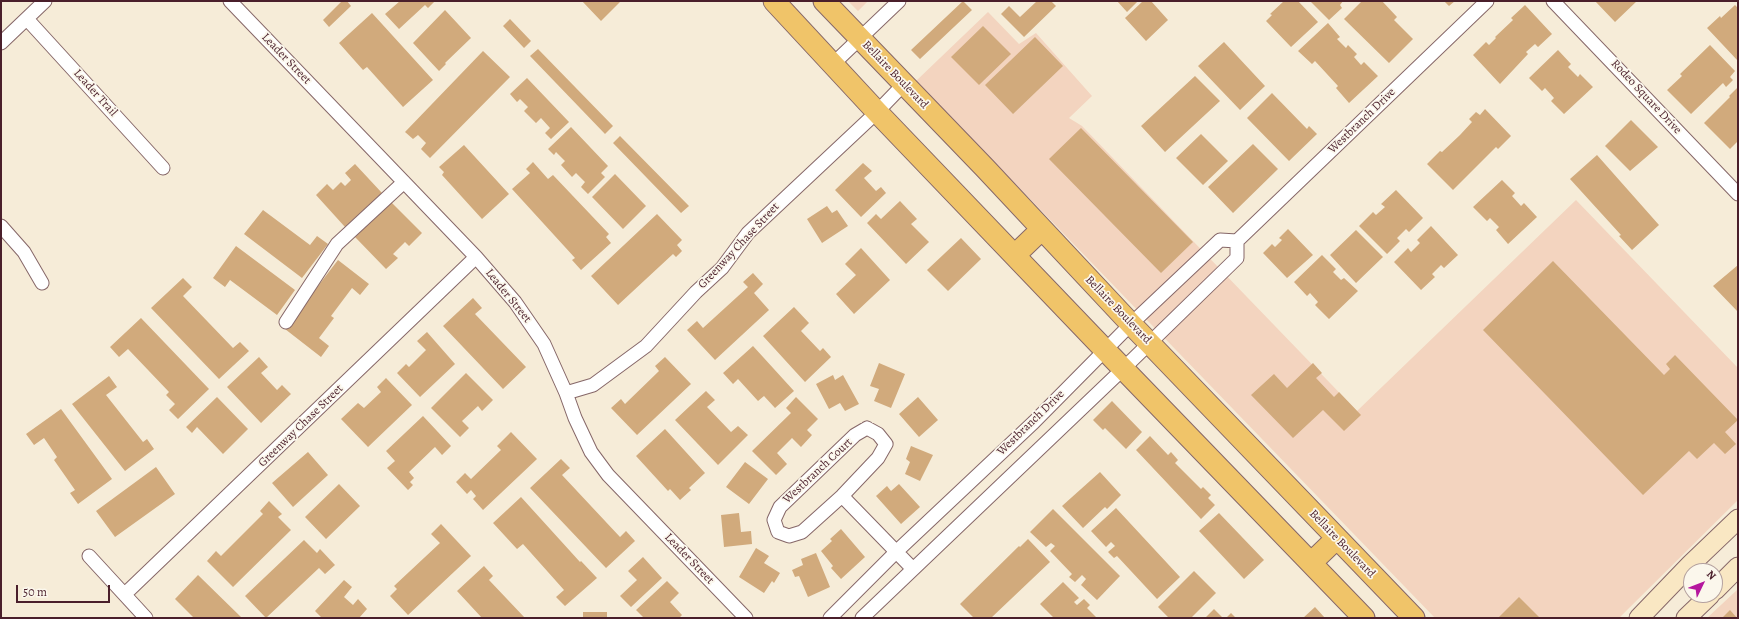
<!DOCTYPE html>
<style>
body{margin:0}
#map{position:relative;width:1739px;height:619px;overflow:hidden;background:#f6ecd8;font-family:Alegreya,serif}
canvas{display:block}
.frame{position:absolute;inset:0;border:2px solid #4a1f2b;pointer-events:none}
.north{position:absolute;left:1683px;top:563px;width:40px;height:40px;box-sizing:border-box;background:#fbf7ec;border:1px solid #b4a19f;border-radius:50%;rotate:47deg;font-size:11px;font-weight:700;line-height:16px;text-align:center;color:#4a1f2b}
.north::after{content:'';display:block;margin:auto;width:14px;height:18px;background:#b5179e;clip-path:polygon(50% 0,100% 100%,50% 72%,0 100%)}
.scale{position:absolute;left:16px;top:585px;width:94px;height:18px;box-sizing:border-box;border:2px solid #4a1f2b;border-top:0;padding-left:5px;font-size:12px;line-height:14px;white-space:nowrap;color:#4a1f2b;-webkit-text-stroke:3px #fbf7ec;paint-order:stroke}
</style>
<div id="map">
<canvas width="1739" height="619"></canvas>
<div class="frame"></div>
<div class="north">N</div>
<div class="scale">50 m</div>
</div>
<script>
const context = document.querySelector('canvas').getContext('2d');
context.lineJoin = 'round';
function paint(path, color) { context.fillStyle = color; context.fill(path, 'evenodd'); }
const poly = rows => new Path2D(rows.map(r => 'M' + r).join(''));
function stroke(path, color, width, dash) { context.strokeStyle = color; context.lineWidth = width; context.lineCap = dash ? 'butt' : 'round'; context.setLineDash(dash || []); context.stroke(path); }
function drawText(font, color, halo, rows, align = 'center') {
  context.font = font + ' Alegreya,serif'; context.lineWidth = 3.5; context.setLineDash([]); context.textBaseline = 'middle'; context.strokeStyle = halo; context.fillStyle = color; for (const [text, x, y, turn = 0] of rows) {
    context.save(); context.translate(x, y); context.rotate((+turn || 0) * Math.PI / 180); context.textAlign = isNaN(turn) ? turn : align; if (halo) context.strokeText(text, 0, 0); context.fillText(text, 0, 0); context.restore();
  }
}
paint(poly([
 [848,1,868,1,858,11],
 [988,12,1019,44,1036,33,1092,96,1069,118,1082,126,1357,411,1576,200,1738,368,1738,500,1619,618,1435,618,916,81],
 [1737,590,1738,591,1738,618,1707,618]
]), '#f3d4bf');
paint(poly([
 [342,1,347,1,351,6,329,27,323,20],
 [400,1,435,1,428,8,425,5,399,29,385,14],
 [582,1,621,1,601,21],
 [963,1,972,10,920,59,911,50],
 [1037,1,1051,1,1056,6,1024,37,1001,14,1009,6,1020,17],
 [1117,1,1138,1,1127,12],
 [1143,1,1151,1,1168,20,1146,41,1125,18],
 [1284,1,1298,1,1318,22,1291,47,1266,21,1272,15,1270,14],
 [1310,1,1343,1,1340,5,1342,8,1329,20],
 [1362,1,1382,1,1397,17,1394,20,1413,39,1389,63,1344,19],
 [1444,1,1455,1,1449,6],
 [1595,1,1637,1,1615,22],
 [1525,5,1552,34,1538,47,1535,44,1526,52,1528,54,1500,84,1473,55,1486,42,1489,45,1496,38,1495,37,1513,20,1511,18],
 [1735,5,1738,8,1738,61,1707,28,1720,16,1721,18],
 [445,10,471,38,445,63,446,64,439,71,413,43],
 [372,13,433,80,403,107,367,67,363,70,339,43],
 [510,19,531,41,524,48,503,26],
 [1328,23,1340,37,1337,39,1346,48,1348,45,1357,54,1354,57,1361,65,1364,62,1378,76,1349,103,1336,88,1338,86,1315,61,1312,64,1298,51],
 [983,26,1011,54,979,85,951,57],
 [1035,37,1063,66,1013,114,985,85],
 [1224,42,1265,86,1240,110,1198,66],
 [1710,45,1735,71,1730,77,1733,80,1726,87,1723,83,1691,114,1667,90,1682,76,1680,74],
 [538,49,613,126,605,134,530,56],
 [1558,50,1571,64,1568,67,1578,77,1580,74,1593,87,1564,114,1551,101,1554,98,1545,88,1542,91,1529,78],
 [483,51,510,77,430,158,421,149,426,143,418,135,413,139,405,132],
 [1195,76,1220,101,1165,152,1141,126],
 [527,78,569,122,551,139,545,133,550,128,541,118,536,123,524,111,528,107,520,99,517,102,510,94],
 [1738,87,1738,141,1730,149,1704,123,1730,97,1729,96],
 [1272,93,1307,129,1309,126,1317,134,1289,161,1247,118],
 [1485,109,1511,136,1498,149,1496,147,1453,190,1427,164,1440,151,1442,152,1460,135,1472,122,1469,119,1476,112,1480,115],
 [1631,120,1658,147,1630,171,1605,146],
 [571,127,608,166,601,173,605,177,588,194,581,187,585,182,576,173,572,177,561,165,565,161,556,152,554,155,548,149],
 [1081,128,1193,242,1161,273,1049,159],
 [1201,134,1228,161,1203,185,1176,158],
 [620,136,689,206,681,213,613,143],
 [1253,144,1278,169,1233,213,1208,187],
 [464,145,509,194,482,219,442,175,444,172,439,167],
 [1597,155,1659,225,1632,250,1619,236,1621,235,1570,179],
 [533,162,548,179,553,175,609,234,606,237,611,243,581,270,572,260,575,258,512,189,530,173,526,169],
 [863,163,872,171,864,178,876,191,881,187,886,193,861,217,835,190],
 [355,164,382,193,345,227,316,195,327,184,333,190,341,182,345,186,351,180,345,173],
 [615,174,646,206,623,229,592,197],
 [1502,180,1515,193,1512,196,1521,206,1524,203,1537,217,1508,244,1496,230,1499,227,1490,218,1487,221,1473,207],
 [1396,190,1423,218,1409,232,1406,229,1397,238,1400,241,1387,254,1359,226,1373,212,1376,215,1385,207,1381,204],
 [900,201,917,219,911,224,929,242,906,264,867,223,876,214,881,219],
 [391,202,422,233,409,246,405,242,393,254,398,258,386,269,355,237],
 [827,206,832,213,837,210,848,226,822,243,807,219],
 [263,210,310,245,317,236,328,244,302,278,244,234],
 [657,214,682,240,677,245,682,251,676,257,673,254,618,305,591,276],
 [1431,226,1458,255,1444,268,1441,265,1432,274,1435,277,1421,290,1394,262,1408,248,1411,252,1420,243,1417,240],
 [1288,229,1313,255,1287,278,1263,253,1272,244,1275,247,1282,240,1279,238],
 [1356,230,1383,257,1356,283,1330,255],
 [961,238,981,259,948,291,927,270],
 [236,246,295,290,277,315,230,280,225,287,213,278],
 [861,248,890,280,854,314,836,294,856,275,845,264],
 [1322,255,1336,269,1333,272,1341,280,1344,278,1358,291,1329,319,1315,305,1318,302,1310,293,1307,296,1294,282],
 [338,260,369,284,360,295,352,288,331,316,334,318,319,338,329,346,321,357,285,329],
 [1553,261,1664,375,1670,369,1666,364,1675,355,1738,420,1725,432,1736,444,1725,454,1714,443,1697,459,1689,451,1643,495,1483,330],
 [1738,265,1738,312,1713,286],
 [753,273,763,284,754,293,769,310,715,360,687,330,697,321,703,328,748,287,743,282],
 [183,278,192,287,183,296,233,348,240,342,249,351,219,379,151,308],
 [473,298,482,308,475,314,526,367,503,389,443,326],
 [794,307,809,323,801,331,820,351,823,348,831,357,805,382,763,336],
 [141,318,209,389,178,419,169,410,175,404,166,395,169,392,128,349,119,357,110,347],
 [427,332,455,364,420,397,397,373,406,364,409,367,426,350,417,341],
 [753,346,794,391,775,408,764,396,758,401,738,379,733,384,723,373],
 [259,357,268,367,261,373,277,390,282,385,291,394,261,423,227,387],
 [665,357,691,384,637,435,611,408,621,399,625,404,659,371,655,366],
 [879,363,905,374,891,408,874,401,879,389,870,386],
 [1313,363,1322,373,1316,378,1334,397,1339,392,1361,415,1344,431,1323,410,1293,438,1251,395,1274,374,1287,388],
 [466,373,493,400,482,411,478,406,462,421,469,428,460,437,431,408],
 [833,375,835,380,843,375,859,404,845,411,840,403,829,409,816,384],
 [109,376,117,387,106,395,143,442,147,439,154,449,125,471,72,404],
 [386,378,412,405,368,447,341,419,358,403,364,408,381,392,377,387],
 [706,391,715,400,707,407,731,432,738,426,748,435,718,465,675,420],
 [217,397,248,429,223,454,197,427,192,433,186,427],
 [796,397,818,419,807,430,812,435,801,447,792,438,777,453,787,464,776,475,752,451,791,413,786,408],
 [918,397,938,420,919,437,899,414],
 [1112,401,1142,432,1126,449,1105,428,1103,430,1093,420],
 [61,409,112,479,78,504,70,493,75,490,54,460,57,457,44,438,34,445,26,434],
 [423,416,451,446,442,455,435,447,409,472,414,478,410,482,413,485,408,490,387,468,395,461,386,451],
 [665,429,705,473,689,488,691,490,680,500,670,489,668,491,636,456],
 [511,432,537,459,483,510,473,499,476,496,471,490,467,494,456,482,465,473,471,479,501,450,497,446],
 [1150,436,1168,455,1171,452,1178,460,1175,463,1201,489,1203,487,1211,495,1208,498,1215,505,1201,519,1136,450],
 [911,446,933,455,920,481,905,474,910,462,906,459],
 [308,452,328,475,293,507,272,483],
 [561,459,570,468,562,475,620,537,626,531,635,541,606,568,530,488],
 [745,462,768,479,749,504,726,487],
 [156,467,175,494,115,537,96,511],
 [1100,472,1121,495,1107,509,1105,507,1083,528,1062,506],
 [339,484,360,506,326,539,305,517],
 [899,484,920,507,901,524,876,496,887,486,891,491],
 [521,497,580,562,581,561,597,578,565,606,556,597,564,590,523,544,517,549,493,523],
 [269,501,282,514,278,517,291,530,233,587,207,561,216,551,221,556,263,514,260,511],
 [1116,508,1180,577,1157,599,1117,556,1114,558,1108,552,1115,546,1111,542,1106,547,1091,531],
 [1053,509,1120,576,1097,600,1081,585,1086,579,1082,575,1075,582,1069,577,1072,574,1050,551,1055,546,1051,543,1046,547,1030,532],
 [739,513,741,532,751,531,752,544,724,547,721,515],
 [1219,513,1264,560,1244,579,1199,531],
 [441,524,471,556,408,615,390,596,397,589,394,586,440,543,431,534],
 [841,529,865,557,841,579,831,568,833,566,821,551,832,541,830,539],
 [1028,539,1050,562,991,618,974,618,960,604,1019,546,1020,547],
 [304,540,317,553,320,549,335,565,325,574,319,568,266,618,245,596],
 [756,548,769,556,764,563,780,573,774,583,772,581,764,593,739,577],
 [816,553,830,587,808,597,799,576,795,577,792,570,803,565,801,559],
 [643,557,662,578,631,607,620,596,637,580,628,571],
 [484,566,493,576,489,580,525,618,482,618,457,591],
 [1194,571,1216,593,1191,618,1169,618,1158,607],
 [198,575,242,618,194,618,175,599],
 [344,580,352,587,344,597,353,605,358,599,367,609,359,618,322,618,315,611],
 [667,581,679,593,670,602,682,615,679,618,644,618,636,610],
 [1063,582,1079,598,1074,602,1077,605,1084,599,1090,605,1087,608,1096,617,1095,618,1054,618,1040,604],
 [1519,597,1540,618,1498,618],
 [1315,607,1325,618,1303,618],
 [1214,609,1223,618,1205,618],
 [1730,610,1737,618,1722,618],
 [583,612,607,612,607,618,583,618],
 [1231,613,1236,618,1226,618]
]), '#d1aa7c');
const minor = poly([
 [230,1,476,257,515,302,544,344,566,393,575,418,591,452,608,475,746,618],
 [1553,1,1738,194],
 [27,19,163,168],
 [1,43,45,1],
 [833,64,899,1],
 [1,226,24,252,42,283],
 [286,322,337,244,404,182],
 [566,393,593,385,646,346,696,292,722,268,748,233,877,112,904,84],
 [867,428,878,434,886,444,878,458,842,496,802,532,789,536,778,532,774,520,780,507,855,435,867,428],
 [842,496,913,569],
 [89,556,146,618],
 [125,594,476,257],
 [830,618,896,552,1034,422,1131,324,1220,240,1237,241,1487,1],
 [862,618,1123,369,1237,258,1237,241]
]);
const secondary = poly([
 [1715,590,1738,567],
 [1639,618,1691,564,1738,519],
 [1686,618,1710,595]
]);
const primary = poly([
 [774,1,877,112,1106,351,1364,618],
 [824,1,985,168,1131,324,1414,618],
 [1015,255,1042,229],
 [1311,563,1337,538]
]);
stroke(minor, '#866768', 15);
stroke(secondary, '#866768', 21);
stroke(primary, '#866768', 23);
stroke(minor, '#fff', 13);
stroke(secondary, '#f9e7c3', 19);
stroke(primary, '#f0c469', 21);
drawText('12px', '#4a1f2b', '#fbf7ec', [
 ["Leader Street",286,59,46],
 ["Bellaire Boulevard",895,75,46],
 ["Leader Trail",95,93,48],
 ["Rodeo Square Drive",1646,97,47],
 ["Westbranch Drive",1362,121,-44],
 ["Greenway Chase Street",739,246,-47],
 ["Leader Street",508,296,51],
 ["Bellaire Boulevard",1118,310,46],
 ["Westbranch Drive",1031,423,-44],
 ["Greenway Chase Street",301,426,-44],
 ["Westbranch Court",818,471,-43],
 ["Bellaire Boulevard",1342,544,46],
 ["Leader Street",689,559,46]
]);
</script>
